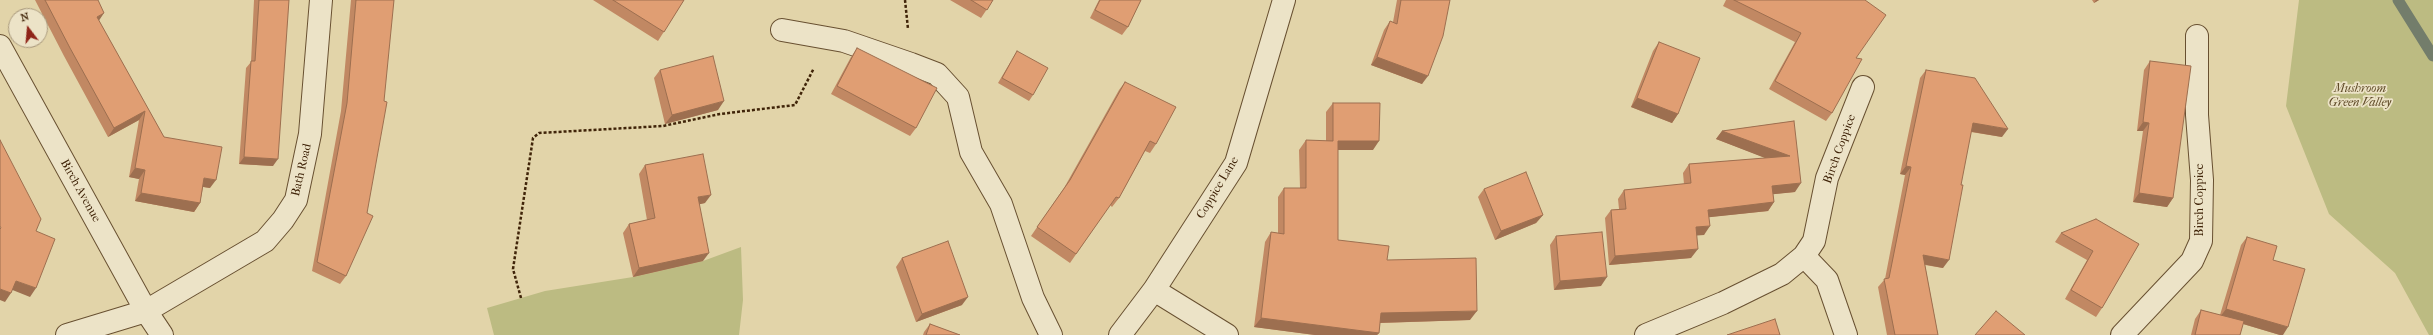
<!DOCTYPE html>
<style>
body{margin:0}
#map{position:relative;width:2433px;height:335px;overflow:hidden;background:#e2d4a9;font-family:"IM FELL French Canon",serif}
canvas{display:block}
.north{position:absolute;left:8px;top:8px;width:40px;height:40px;box-sizing:border-box;background:#ece3c7;border:1px solid #a7977b;border-radius:50%;rotate:344deg;font-size:11px;font-weight:700;line-height:16px;text-align:center;color:#402409}
.north::after{content:'';display:block;margin:auto;width:14px;height:18px;background:#8f2418;clip-path:polygon(50% 0,100% 100%,50% 72%,0 100%)}
</style>
<div id="map">
<canvas width="2433" height="335"></canvas>
<div class="north">N</div>
</div>
<script>
const context = document.querySelector('canvas').getContext('2d');
context.lineJoin = 'round';
function paint(path, color) { context.fillStyle = color; context.fill(path, 'evenodd'); }
const poly = rows => new Path2D(rows.map(r => 'M' + r).join(''));
function stroke(path, color, width, dash) { context.strokeStyle = color; context.lineWidth = width; context.lineCap = dash ? 'butt' : 'round'; context.setLineDash(dash || []); context.stroke(path); }
function drawText(font, color, halo, rows, align = 'center') {
  context.font = font + ' "IM FELL French Canon",serif'; context.lineWidth = 3.5; context.setLineDash([]); context.textBaseline = 'middle'; context.strokeStyle = halo; context.fillStyle = color; for (const [text, x, y, turn = 0] of rows) {
    context.save(); context.translate(x, y); context.rotate((+turn || 0) * Math.PI / 180); context.textAlign = isNaN(turn) ? turn : align; if (halo) context.strokeText(text, 0, 0); context.fillText(text, 0, 0); context.restore();
  }
}
paint(poly([
 [2299,0,2433,0,2433,335,2429,335,2395,273,2329,214,2286,106],
 [741,247,743,300,739,335,494,335,487,308,545,291,633,277,703,261]
]), '#bcbb82');
stroke(poly([
 [2398,0,2433,56]
]), '#737d6b', 11);
const minor = poly([
 [782,30,844,41,911,64,937,74,958,97,971,152,1001,204,1033,298,1051,335],
 [0,46,146,311,162,335],
 [1804,256,1827,280,1846,335],
 [1154,290,1227,335],
 [67,335,146,311,265,241,283,220,296,200,310,134,321,0],
 [1120,335,1154,290,1236,163,1284,0],
 [1646,335,1723,303,1782,274,1804,256,1814,241,1827,178,1863,87],
 [2122,335,2192,261,2201,241,2202,180,2197,115,2197,36]
]);
stroke(minor, '#685031', 24);
stroke(poly([
 [905,0,908,29],
 [521,298,513,269,533,138,539,133,663,126,720,114,795,105,814,68]
]), '#402409', 2.5, [3, 2]);
stroke(minor, '#ece3c7', 22);
paint(poly([
 [35,0,98,0,99,21,164,137,210,188,203,187,200,203,194,212,135,201,139,179,129,177,139,120,108,137,64,56],
 [254,0,289,0,273,166,239,164,246,68,251,62],
 [351,0,394,0,346,276,340,284,312,271,341,111],
 [593,0,684,0,658,41],
 [950,0,993,0,981,18],
 [1099,0,1141,0,1128,27,1122,35,1090,18],
 [1397,0,1450,0,1422,84,1371,65,1384,30,1390,21,1393,22],
 [1726,0,1865,0,1856,58,1832,113,1826,121,1769,89,1795,42,1723,6],
 [2092,0,2099,0,2094,3],
 [1659,42,1678,114,1672,123,1631,107,1653,51],
 [857,48,916,128,910,136,831,94,851,57],
 [1017,51,1033,95,1029,101,998,83],
 [2150,61,2173,198,2167,207,2133,202,2143,131,2137,131,2144,70],
 [660,70,718,110,665,124,654,78],
 [1926,70,2002,137,1971,132,1943,268,1925,265,1938,335,1887,335,1878,287,1885,279,1905,175,1900,174,1920,78],
 [1125,82,1156,144,1150,153,1145,151,1119,198,1112,207,1110,205,1070,263,1031,236,1064,188,1119,90],
 [1333,103,1373,150,1338,150,1338,240,1387,260,1470,320,1380,323,1379,333,1377,335,1315,335,1254,327,1265,242,1271,232,1278,233,1278,197,1284,188,1300,188,1299,150,1306,140,1326,141,1326,112],
 [1794,121,1795,192,1773,194,1774,202,1768,211,1709,217,1704,235,1696,235,1691,258,1609,265,1605,218,1611,210,1619,209,1618,199,1624,190,1684,184,1683,173,1689,164,1766,158,1716,139,1722,131],
 [645,165,705,203,699,204,703,261,633,277,623,233,629,224,647,220,639,174],
 [1484,189,1543,215,1536,223,1495,240,1478,197],
 [2061,233,2139,244,2102,308,2096,317,2065,299,2087,260,2055,242],
 [1556,236,1601,286,1554,290,1550,245],
 [2247,237,2273,260,2283,335,2280,335,2243,324,2240,335,2191,335,2195,319,2201,310,2220,315,2241,245],
 [902,258,962,305,916,322,896,267],
 [930,324,960,335,923,335,924,332]
]), '#c18863');
paint(poly([
 [2096,0,2099,0,2094,3],
 [104,13,98,22,97,17],
 [1377,57,1428,76,1422,84,1371,65],
 [1637,98,1678,114,1672,123,1631,107],
 [724,101,718,110,665,124,672,115],
 [145,111,139,120,108,137,114,128],
 [2143,122,2149,123,2143,131,2137,131],
 [1973,123,2008,129,2002,137,1967,131],
 [1722,131,1790,156,1783,165,1716,139],
 [1338,141,1379,141,1373,150,1332,150],
 [244,157,278,159,273,166,239,164],
 [1906,166,1911,167,1905,175,1900,174],
 [135,168,145,170,139,179,129,177],
 [204,178,216,180,210,188,198,186],
 [1801,183,1795,192,1766,195,1772,186],
 [141,193,200,203,194,212,135,201],
 [2139,193,2173,198,2167,207,2133,202],
 [711,195,705,203,692,206,698,197],
 [1774,202,1768,211,1702,218,1708,210],
 [1543,215,1536,223,1495,240,1501,231],
 [1710,226,1704,235,1690,236,1696,227],
 [1698,249,1691,258,1609,265,1615,256],
 [709,253,703,261,633,277,639,268],
 [1923,255,1949,260,1943,268,1917,263],
 [1607,277,1601,286,1554,290,1560,281],
 [16,281,36,288,30,297,10,289],
 [0,289,11,293,5,302,0,300],
 [968,297,962,305,916,322,922,314],
 [2226,309,2288,327,2283,335,2280,335,2220,317],
 [1477,311,1470,320,1375,323,1381,313],
 [1261,318,1379,333,1377,335,1315,335,1254,327]
]), '#9d6f50');
const building = poly([
 [45,0,98,0,104,13,97,17,164,137,222,147,216,180,204,178,200,203,141,193,145,170,135,168,145,111,114,128,70,48,45,0],
 [259,0,289,0,278,159,244,157,251,61,255,61,259,0],
 [356,0,394,0,384,101,387,102,367,213,373,216,346,276,317,262,347,103,356,0],
 [613,0,684,0,664,32,613,0],
 [971,0,993,0,987,10,971,0],
 [1100,0,1141,0,1128,27,1095,10,1100,0],
 [1401,0,1450,0,1443,36,1428,76,1377,57,1390,21,1397,24,1401,0],
 [1734,0,1865,0,1886,15,1856,58,1862,59,1832,113,1775,81,1801,33,1734,0],
 [1659,42,1700,58,1678,114,1637,98,1659,42],
 [857,48,937,88,916,128,837,86,857,48],
 [1017,51,1048,68,1033,95,1002,78,1017,51],
 [713,56,724,101,672,115,660,70,713,56],
 [2150,61,2191,66,2173,198,2139,193,2149,123,2143,122,2150,61],
 [1926,70,1975,78,2008,129,1973,123,1961,185,1963,185,1949,260,1923,255,1938,335,1895,335,1884,279,1889,278,1911,167,1906,166,1926,70],
 [1125,82,1176,107,1156,144,1150,141,1119,198,1116,197,1076,254,1037,227,1070,180,1125,82],
 [1333,103,1380,103,1379,141,1338,141,1338,240,1389,246,1387,260,1476,258,1477,311,1381,313,1379,333,1261,318,1271,232,1284,234,1284,188,1306,188,1306,140,1333,141,1333,103],
 [1794,121,1801,183,1772,186,1774,202,1708,210,1710,226,1696,227,1698,249,1615,256,1611,210,1626,209,1624,190,1691,183,1689,164,1790,156,1722,131,1794,121],
 [0,140,41,219,36,231,55,239,36,288,16,281,11,293,0,289,0,229,1,228,0,226,0,140],
 [703,154,711,195,698,197,709,253,639,268,629,224,655,218,645,165,703,154],
 [1526,172,1543,215,1501,231,1484,189,1526,172],
 [2096,219,2139,244,2102,308,2071,290,2093,251,2061,233,2096,219],
 [1602,232,1607,277,1560,281,1556,236,1602,232],
 [2247,237,2277,246,2273,260,2305,269,2288,327,2226,309,2247,237],
 [948,241,968,297,922,314,902,258,948,241],
 [2201,310,2244,321,2240,335,2195,335,2201,310],
 [1996,311,2025,335,1975,335,1996,311],
 [1775,319,1780,335,1727,335,1775,319],
 [930,324,960,335,926,335,930,324]
]);
paint(building, '#e09e73');
stroke(building, '#9d6f50', 1);
drawText('italic 12px', '#5f4a27', '#ece3c7', [
 ["Mushroom",2360,89],
 ["Green Valley",2360,103]
]);
drawText('12px', '#402409', '#ece3c7', [
 ["Birch Coppice",1840,149,-70],
 ["Bath Road",302,170,-77],
 ["Coppice Lane",1218,188,-59],
 ["Birch Avenue",80,191,61],
 ["Birch Coppice",2200,200,-90]
]);
</script>
